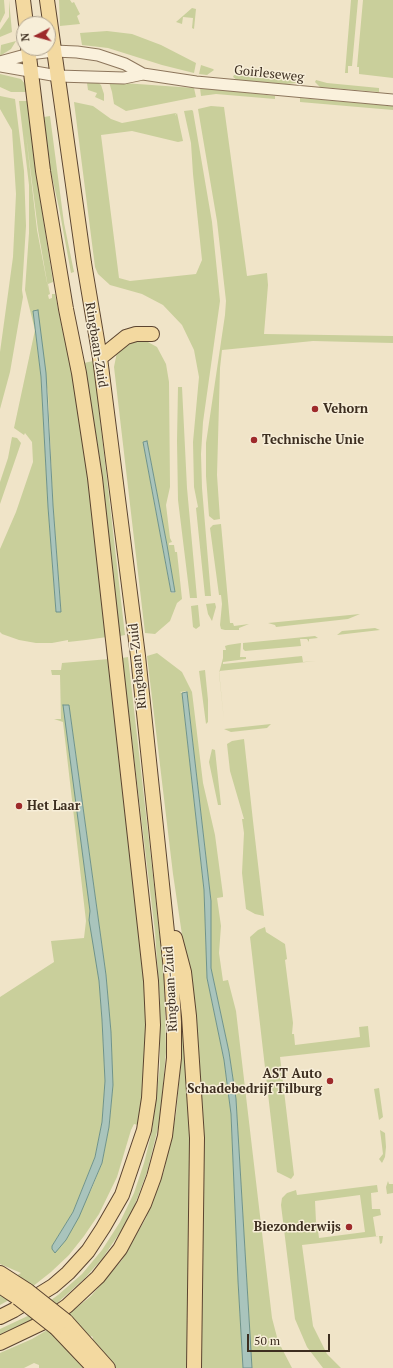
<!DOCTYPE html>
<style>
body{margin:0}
#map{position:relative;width:393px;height:1368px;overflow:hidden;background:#f0e4c8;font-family:"PT Serif",serif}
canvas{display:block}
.north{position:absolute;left:16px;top:16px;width:40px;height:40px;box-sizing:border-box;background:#f7eed8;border:1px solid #ada18e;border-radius:50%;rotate:264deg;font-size:11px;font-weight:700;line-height:16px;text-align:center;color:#3d2e20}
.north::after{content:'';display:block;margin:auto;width:14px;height:18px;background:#9e2a2b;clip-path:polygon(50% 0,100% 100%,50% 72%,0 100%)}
.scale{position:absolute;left:247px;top:1334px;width:83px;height:18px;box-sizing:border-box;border:2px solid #3d2e20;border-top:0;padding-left:5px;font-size:12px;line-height:14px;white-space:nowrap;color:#3d2e20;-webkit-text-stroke:3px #f7eed8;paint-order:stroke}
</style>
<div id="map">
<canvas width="393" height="1368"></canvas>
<div class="north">N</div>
<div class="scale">50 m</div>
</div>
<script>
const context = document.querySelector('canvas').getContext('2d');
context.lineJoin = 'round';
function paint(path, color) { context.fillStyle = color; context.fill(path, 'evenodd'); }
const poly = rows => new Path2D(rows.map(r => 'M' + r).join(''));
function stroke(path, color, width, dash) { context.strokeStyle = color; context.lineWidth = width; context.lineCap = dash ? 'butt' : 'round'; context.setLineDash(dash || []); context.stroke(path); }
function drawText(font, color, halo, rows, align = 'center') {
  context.font = font + ' "PT Serif",serif'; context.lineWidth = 3; context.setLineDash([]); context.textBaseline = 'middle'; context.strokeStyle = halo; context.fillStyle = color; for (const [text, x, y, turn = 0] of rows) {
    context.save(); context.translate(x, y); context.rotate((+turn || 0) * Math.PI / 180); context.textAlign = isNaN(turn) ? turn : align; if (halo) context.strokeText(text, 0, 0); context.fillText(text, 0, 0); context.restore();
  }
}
paint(poly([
 [0,0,4,0,5,13,0,23],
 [9,0,12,32,0,37,0,30,9,17],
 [59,0,70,0,72,3,74,2,80,14,77,16,80,24,60,26],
 [351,0,358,0,352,66,348,66,348,73,345,73],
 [363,0,393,0,393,78,359,74,359,67,357,67],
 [192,8,196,9,194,29,192,28,193,18,183,17,182,24,176,22],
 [107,31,132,34,161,45,196,63,194,73,162,65,108,48,82,45,80,33],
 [16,41,11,49,0,56,1,45],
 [201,65,213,69,214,70,207,75,199,74],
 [0,74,21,79,26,85,28,92,11,92,0,87],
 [234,75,289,80,300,79,296,83,286,84,237,80,233,77],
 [316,80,327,83,379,88,379,92,320,87,315,82],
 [91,82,97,82,101,85,104,94,104,101,95,97,97,93,88,90,87,83],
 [109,82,194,88,196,97,126,111,114,104,112,92],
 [200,88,259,94,275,96,275,99,216,94,201,96],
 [0,96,15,99,24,171,26,226,22,290,23,297,10,372,0,409,0,352,13,257,16,194,12,130,0,109],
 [300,98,393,106,393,110,300,102],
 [19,101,29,101,39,192,53,282,48,284,50,294,48,295,49,299,52,298,52,294,55,294,72,375,86,463,107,637,86,640,68,642,68,640,52,643,36,643,19,640,2,634,0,632,0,549,16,512,33,462,32,442,25,433,24,435,14,428,35,330,25,290,29,233,29,185],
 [26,135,38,230,49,293,37,230],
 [33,312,48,393,53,505,61,611,56,612,48,507,41,377],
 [74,102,93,106,111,119,122,123,176,113,175,116,177,113,183,141,178,142,132,131,101,135,119,278,130,281,196,274,202,260,193,174,191,143,184,111,192,110,193,111,212,222,220,301,203,422,201,454,202,488,211,596,205,596,196,508,198,507,194,487,193,442,199,377,194,350,182,325,163,305,142,294,110,285,98,274,95,267],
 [211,106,224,107,247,276,267,273,268,285,264,334,393,336,393,343,313,341,222,350,220,368,217,475,220,519,214,520,209,516,206,476,206,443,225,315,226,301,217,221,198,109],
 [50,116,64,223,74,272,71,273,59,208,49,163,44,117],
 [131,341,146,341,157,347,166,364,169,382,170,487,166,505,170,538,172,542,169,543,169,545,174,545,175,552,177,552,182,599,177,603,170,621,155,634,145,633,114,367,117,352],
 [147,441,167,545,175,593,171,593,143,442],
 [93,361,96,384,125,635,120,636,100,460,85,367,84,363],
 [178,387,182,387,187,488,197,598,190,598,178,500,177,441],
 [12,437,17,438,21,443,0,504,0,482,8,458],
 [221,524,230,623,233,623,234,626,249,624,239,628,239,630,225,630,221,629,220,625,222,604,221,595,219,595,210,528,213,525],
 [215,603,216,607,212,621,208,614,206,604],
 [198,605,200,626,196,629,193,627,191,606],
 [360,614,348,619,276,627,275,625,268,623],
 [375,628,380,630,337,635,342,631],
 [315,636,318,638,309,639,309,642,307,639,300,639,301,646,245,651,243,649,243,643],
 [241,643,240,657,246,657,246,659,223,662,223,664,302,656,303,662,316,661,219,671,224,721,219,673,223,658,223,650,226,650,225,646,228,645],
 [157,653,182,672,192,692,203,783,215,835,223,895,223,897,217,898,221,926,219,953,223,981,228,980,236,1011,272,1318,278,1341,292,1368,252,1368,236,1099,229,1052,211,968,211,901,187,692,188,691,180,692,182,693,204,890,207,978,224,1060,231,1114,238,1281,243,1368,199,1368,185,955,173,874,147,656],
 [128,657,164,972,166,1052,160,1120,147,1172,134,1207,123,1228,102,1259,84,1279,55,1305,26,1323,0,1336,0,1329,32,1314,58,1295,82,1274,102,1250,120,1222,134,1193,144,1163,152,1131,160,1066,160,1002,155,932,122,658],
 [109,659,140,923,147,1017,144,1092,138,1125,134,1124,131,1130,117,1177,99,1214,84,1236,69,1255,51,1272,32,1287,0,1305,0,1285,21,1273,0,1264,0,997,54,962,51,941,84,938,86,921,63,722,54,719,61,719,60,675,52,675,51,670,61,670,62,663],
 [64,705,69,705,106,975,111,1032,113,1085,109,1127,102,1163,92,1188,66,1240,52,1246,73,1212,95,1157,102,1122,105,1081,102,1020,99,981],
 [205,670,208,700,208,722,206,724,199,671],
 [271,724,267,728,231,732,224,729],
 [244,739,253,821,264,916,255,914,246,909,242,873,244,833,242,819,244,819,230,771,227,744,232,741],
 [212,749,215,750,221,805,218,805,209,762],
 [265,927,266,932,285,944,287,959,285,960,293,1023,292,1034,294,1034,295,1045,360,1037,359,1027,368,1026,370,1047,280,1057,294,1175,291,1179,277,1172,250,937,258,930],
 [183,1002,190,1112,190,1368,116,1368,92,1339,93,1338,92,1336,71,1347,89,1368,39,1368,39,1365,34,1363,24,1368,0,1368,0,1353,32,1339,54,1326,91,1296,122,1260,146,1218,164,1171,176,1114,181,1063,180,1003],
 [379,1088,383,1117,379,1120,374,1089],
 [380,1130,385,1133,386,1147,385,1157,382,1163,379,1159,383,1154],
 [388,1181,389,1184,393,1184,393,1193,387,1194,386,1187],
 [377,1185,378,1192,371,1193,372,1209,380,1209,381,1215,373,1217,376,1236,383,1236,382,1243,380,1244,379,1236,302,1245,313,1326,327,1354,341,1368,323,1368,307,1347,295,1319,281,1205,282,1198,287,1193,296,1190,297,1195],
 [360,1195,365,1232,319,1238,317,1222,316,1222,315,1201]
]), '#c9cf9b');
const water = poly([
 [38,310,46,373,53,505,61,612,56,612,48,507,41,377,33,311,38,310],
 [147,441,167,545,175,592,171,592,143,442,147,441],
 [187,692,211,901,211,968,229,1052,236,1099,252,1368,243,1368,238,1281,231,1114,224,1060,207,978,204,890,182,693,187,692],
 [63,705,69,705,106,975,111,1032,113,1085,109,1127,102,1163,79,1217,66,1240,55,1253,52,1249,52,1246,73,1212,95,1157,102,1122,105,1081,102,1020,99,981,89,920,90,911,63,705]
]);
paint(water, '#a9c4bc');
stroke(water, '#6f938a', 1);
const minor = poly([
 [0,62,29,54,54,51,77,52,98,55,125,64,143,74],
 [0,66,58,76,124,78,143,74,196,82,393,100]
]);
const major = poly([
 [23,0,26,24],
 [100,358,126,337,136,334,152,334],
 [175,938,184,972,189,1016,197,1138,194,1368],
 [0,1273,28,1291],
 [0,1286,18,1298],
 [0,1317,14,1310,53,1286,68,1273,88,1251,103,1228,122,1195,144,1130,149,1098,153,1025,151,981,95,478,79,373,66,309,43,171,28,48],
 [66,1321,108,1368],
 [56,1328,94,1368],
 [0,1343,42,1323,67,1306,98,1277,120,1249,144,1204,154,1177,165,1136,174,1058,174,1022,171,970,138,656,100,358,84,263,47,0]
]);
stroke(minor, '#8d765c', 13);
stroke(major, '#5b4430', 16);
stroke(minor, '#faf1dc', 11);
stroke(major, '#f3d9a0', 14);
const majorBridge = poly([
 [28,1291,66,1321],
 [18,1298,56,1328]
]);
stroke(majorBridge, '#5b4430', 16, []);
stroke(majorBridge, '#f3d9a0', 14);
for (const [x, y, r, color] of [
 [315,409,4,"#9e2a2b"],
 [254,440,4,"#9e2a2b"],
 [19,806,4,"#9e2a2b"],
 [330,1081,4,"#9e2a2b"],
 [349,1227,4,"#9e2a2b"]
]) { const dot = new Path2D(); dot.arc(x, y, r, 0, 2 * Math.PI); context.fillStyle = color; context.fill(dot); stroke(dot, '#f7eed8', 1.5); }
drawText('13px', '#3d2e20', '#f7eed8', [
 ["Goirleseweg",269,74,6],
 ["Ringbaan-Zuid",96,345,81],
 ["Ringbaan-Zuid",138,666,-96],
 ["Ringbaan-Zuid",171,989,-93]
]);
drawText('bold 13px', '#3d2e20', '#f7eed8', [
 ["Vehorn",323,409],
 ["Technische Unie",262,440],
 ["Het Laar",27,806],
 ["AST Auto",322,1074,"right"],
 ["Schadebedrijf Tilburg",322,1089,"right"],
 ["Biezonderwijs",341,1227,"right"]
], 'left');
</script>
